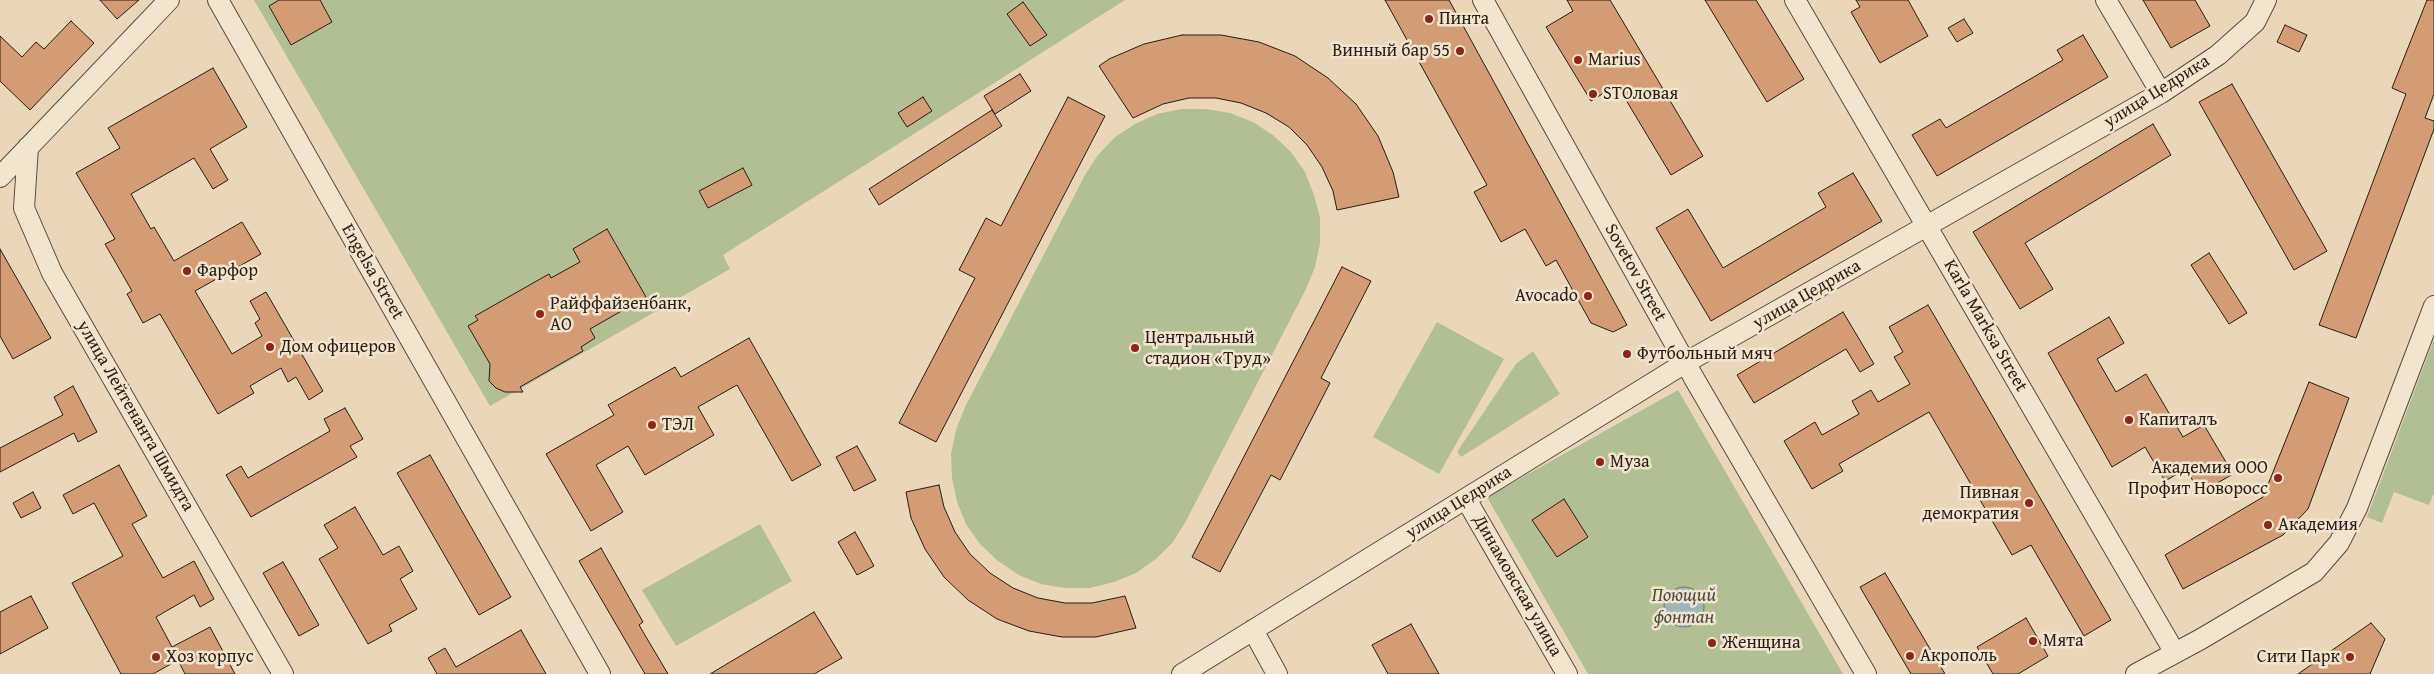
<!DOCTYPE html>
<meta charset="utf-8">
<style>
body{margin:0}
canvas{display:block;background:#e9d7b7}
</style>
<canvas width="2434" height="674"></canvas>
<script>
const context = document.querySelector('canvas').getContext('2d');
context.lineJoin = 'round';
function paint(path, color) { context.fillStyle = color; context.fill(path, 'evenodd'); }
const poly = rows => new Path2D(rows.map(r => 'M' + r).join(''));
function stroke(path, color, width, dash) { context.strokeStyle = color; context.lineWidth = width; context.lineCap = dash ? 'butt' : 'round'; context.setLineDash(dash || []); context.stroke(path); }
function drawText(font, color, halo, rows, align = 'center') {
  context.font = font + ' "Gentium Book Plus",serif'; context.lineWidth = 5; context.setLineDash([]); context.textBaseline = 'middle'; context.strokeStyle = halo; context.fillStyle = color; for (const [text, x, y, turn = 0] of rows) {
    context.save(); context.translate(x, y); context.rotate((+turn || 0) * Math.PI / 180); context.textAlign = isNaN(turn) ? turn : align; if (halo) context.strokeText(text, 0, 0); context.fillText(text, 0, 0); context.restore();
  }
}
paint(poly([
 [254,0,1125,0,723,255,730,269,490,406],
 [1181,109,1206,109,1230,113,1253,122,1273,135,1291,152,1305,172,1314,195,1320,218,1320,243,1315,267,1306,289,1186,521,1173,542,1156,559,1136,573,1114,582,1090,588,1065,588,1041,584,1019,575,998,561,980,544,966,524,957,502,952,478,951,454,956,430,965,407,1085,175,1098,155,1115,137,1135,124,1157,114],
 [1437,322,1504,359,1439,474,1373,437],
 [2434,339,2434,493,2429,505,2394,492,2382,523,2367,517],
 [1533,351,1560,394,1461,457,1457,452,1516,364],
 [1678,390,1843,674,1588,674,1487,497],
 [760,524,792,581,676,646,642,590]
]), '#b1bf93');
const water = poly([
 '1664 607a20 20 0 1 1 40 0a20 20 0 1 1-40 0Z'
]);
paint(water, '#9db6ba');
stroke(water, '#6f7976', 1);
const building = poly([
 [100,0,139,0,117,19,100,0],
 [279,0,320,0,332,22,291,45,269,6,279,0],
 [1385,0,1449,0,1627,325,1613,332,1591,323,1556,260,1546,266,1525,229,1501,242,1474,192,1487,185,1385,0],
 [1567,0,1610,0,1703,156,1671,175,1617,85,1591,101,1546,27,1573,11,1567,0],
 [1705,0,1756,0,1804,79,1767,102,1705,0],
 [1856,0,1908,0,1928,36,1880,63,1851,12,1860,7,1856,0],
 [2143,0,2195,0,2210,26,2171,48,2143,0],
 [2427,0,2434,0,2434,94,2425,118,2434,121,2434,129,2356,338,2319,325,2406,94,2392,88,2427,0],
 [1023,2,1047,35,1030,46,1007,14,1023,2],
 [1964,19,1973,33,1957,42,1948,28,1964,19],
 [71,21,94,43,30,110,0,81,0,36,22,57,36,42,44,49,71,21],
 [2285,25,2307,35,2299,52,2277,42,2285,25],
 [1182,35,1221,35,1259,42,1295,56,1328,78,1356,104,1378,136,1393,172,1399,197,1337,210,1333,191,1322,167,1307,145,1289,127,1266,113,1241,103,1216,98,1189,98,1163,104,1133,118,1099,66,1109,59,1144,44,1182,35],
 [2083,35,2108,77,1937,176,1912,135,1940,119,1946,128,2063,60,2057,50,2083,35],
 [213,68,247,127,210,149,228,180,213,189,194,158,131,194,151,229,154,227,174,261,242,222,261,254,195,291,232,354,262,336,255,323,260,319,250,301,266,292,323,391,309,400,296,377,288,382,281,368,250,386,254,393,218,414,160,314,143,323,127,294,132,291,105,244,115,239,76,173,120,148,108,128,213,68],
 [1020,74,1031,91,995,114,984,96,1020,74],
 [2232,84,2327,251,2294,270,2199,102,2232,84],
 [923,97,932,111,907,127,898,113,923,97],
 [1068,97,1105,116,936,442,899,423,975,278,959,270,986,218,1001,226,1068,97],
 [992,110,1002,126,879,205,869,189,992,110],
 [2153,124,2171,155,2025,243,2053,289,2020,309,1973,232,2153,124],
 [743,168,752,185,708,208,699,191,743,168],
 [1853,173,1882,221,1711,321,1656,228,1688,209,1723,268,1826,207,1818,193,1853,173],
 [607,229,646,297,590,329,595,338,581,347,583,351,520,387,523,392,505,392,496,388,489,381,490,364,468,326,478,320,475,316,549,274,551,278,580,262,573,249,607,229],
 [0,249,51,338,13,359,0,336,0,249],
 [2209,253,2247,313,2229,324,2191,265,2209,253],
 [1342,267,1371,281,1321,378,1330,383,1280,480,1271,475,1220,572,1192,557,1342,267],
 [1928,305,2111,620,2084,636,2031,545,2012,555,1929,412,1839,464,1843,471,1812,489,1784,441,1815,422,1822,435,1859,414,1852,401,1871,390,1878,402,1910,384,1894,357,1903,352,1889,327,1928,305],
 [1843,312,1874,364,1860,372,1846,349,1754,403,1737,375,1843,312],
 [2109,317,2124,343,2097,359,2116,392,2146,374,2183,437,2204,425,2233,474,2200,493,2186,469,2165,481,2145,447,2112,467,2048,353,2109,317],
 [749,338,821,465,792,481,737,385,698,407,714,435,645,475,628,446,596,465,623,512,591,531,546,454,614,415,608,405,675,367,681,377,749,338],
 [2309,382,2349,398,2308,509,2283,535,2183,589,2165,555,2263,497,2309,382],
 [73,386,97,432,78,442,74,433,0,472,0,448,63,415,54,397,73,386],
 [345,408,363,439,350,446,357,457,251,517,226,475,241,466,248,478,330,431,324,419,345,408],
 [857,446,876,480,854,491,836,457,857,446],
 [430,455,511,597,479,615,397,473,430,455],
 [119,465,147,516,132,524,163,578,194,561,214,599,200,607,194,595,156,617,172,647,210,627,235,674,185,674,178,660,153,674,121,674,72,583,123,556,94,503,73,514,63,495,119,465],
 [939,485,944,507,955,532,970,554,990,573,1013,588,1038,598,1065,603,1092,603,1125,596,1136,628,1096,637,1062,637,1029,631,997,619,968,600,944,577,925,549,911,518,906,492,939,485],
 [33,492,41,508,21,518,13,503,33,492],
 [1564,499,1588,537,1557,557,1532,520,1564,499],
 [355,507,383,555,399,546,413,571,400,579,417,609,389,625,392,631,368,644,319,559,338,548,324,525,355,507],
 [855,532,874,566,857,575,838,542,855,532],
 [601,548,643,622,639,625,668,674,645,674,579,561,601,548],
 [283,562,319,625,299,636,263,573,283,562],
 [1885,573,1945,674,1911,674,1860,587,1885,573],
 [31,596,48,628,0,654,0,612,31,596],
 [814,612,842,658,814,674,710,674,814,612],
 [2026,618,2048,656,2018,674,1993,674,1977,647,2026,618],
 [2371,623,2385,639,2370,674,2298,674,2371,623],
 [1411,624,1439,674,1388,674,1372,645,1411,624],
 [521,630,546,674,437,674,428,658,445,648,456,667,521,630]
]);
paint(building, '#d49c74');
stroke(building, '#2b1d11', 1);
const minor = poly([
 [218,0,600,674],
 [1483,0,1695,380,1866,674],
 [1795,0,2175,653],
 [2106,0,2161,93],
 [28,147,24,208,52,273,283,674],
 [0,177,169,0],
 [1466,499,1567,674],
 [1253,630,1277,674],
 [1182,674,1685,363,2161,93,2218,55,2255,22,2266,0],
 [2136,674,2201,639,2314,572,2339,543,2357,508,2434,306]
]);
stroke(minor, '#5a4c3a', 22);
stroke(minor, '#f1e5d0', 20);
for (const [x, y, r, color] of [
 [1429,19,5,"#8f2418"],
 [1460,51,5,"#8f2418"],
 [1578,60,5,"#8f2418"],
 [1593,94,5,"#8f2418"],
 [187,271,5,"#8f2418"],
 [1588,296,5,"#8f2418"],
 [540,314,5,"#8f2418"],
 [270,347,5,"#8f2418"],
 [1135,348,5,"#8f2418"],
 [1627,354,5,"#8f2418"],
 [2129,420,5,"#8f2418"],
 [652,425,5,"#8f2418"],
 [1600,462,5,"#8f2418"],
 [2278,478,5,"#8f2418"],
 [2029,503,5,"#8f2418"],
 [2268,525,5,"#8f2418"],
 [2033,641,5,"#8f2418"],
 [1712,643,5,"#8f2418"],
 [1910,656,5,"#8f2418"],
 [156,657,5,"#8f2418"],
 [2350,657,5,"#8f2418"]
]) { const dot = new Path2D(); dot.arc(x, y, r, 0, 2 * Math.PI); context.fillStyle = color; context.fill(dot); stroke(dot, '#f1e5d0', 2); }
drawText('18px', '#2b1d11', '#f1e5d0', [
 ["Пинта",1439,19],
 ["Винный бар 55",1450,51,"right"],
 ["Marius",1588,60],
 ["STOловая",1603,94],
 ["Фарфор",197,271],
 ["Avocado",1578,296,"right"],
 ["Райффайзенбанк,",550,304],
 ["АО",550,325],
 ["Центральный",1145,338],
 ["стадион «Труд»",1145,359],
 ["Дом офицеров",280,347],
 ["Футбольный мяч",1637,354],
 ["Капиталъ",2139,420],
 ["ТЭЛ",662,425],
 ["Муза",1610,462],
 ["Академия ООО",2268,468,"right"],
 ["Профит Новоросс",2268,489,"right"],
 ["Пивная",2019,493,"right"],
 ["демократия",2019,514,"right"],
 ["Академия",2278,525],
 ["Мята",2043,641],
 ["Женщина",1722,643],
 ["Акрополь",1920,656],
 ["Хоз корпус",166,657],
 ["Сити Парк",2340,657,"right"]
], 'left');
drawText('18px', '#2b1d11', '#f1e5d0', [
 ["улица Цедрика",2157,92,-32],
 ["Engelsa Street",372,272,60],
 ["Sovetov Street",1635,273,61],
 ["улица Цедрика",1807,295,-30],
 ["Karla Marksa Street",1985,326,60],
 ["улица Лейтенанта Шмидта",135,416,60],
 ["улица Цедрика",1459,503,-32],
 ["Динамовская улица",1517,586,60]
]);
drawText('italic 19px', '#4d4b44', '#f1e5d0', [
 ["Поющий",1684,596],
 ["фонтан",1684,618]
]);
</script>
